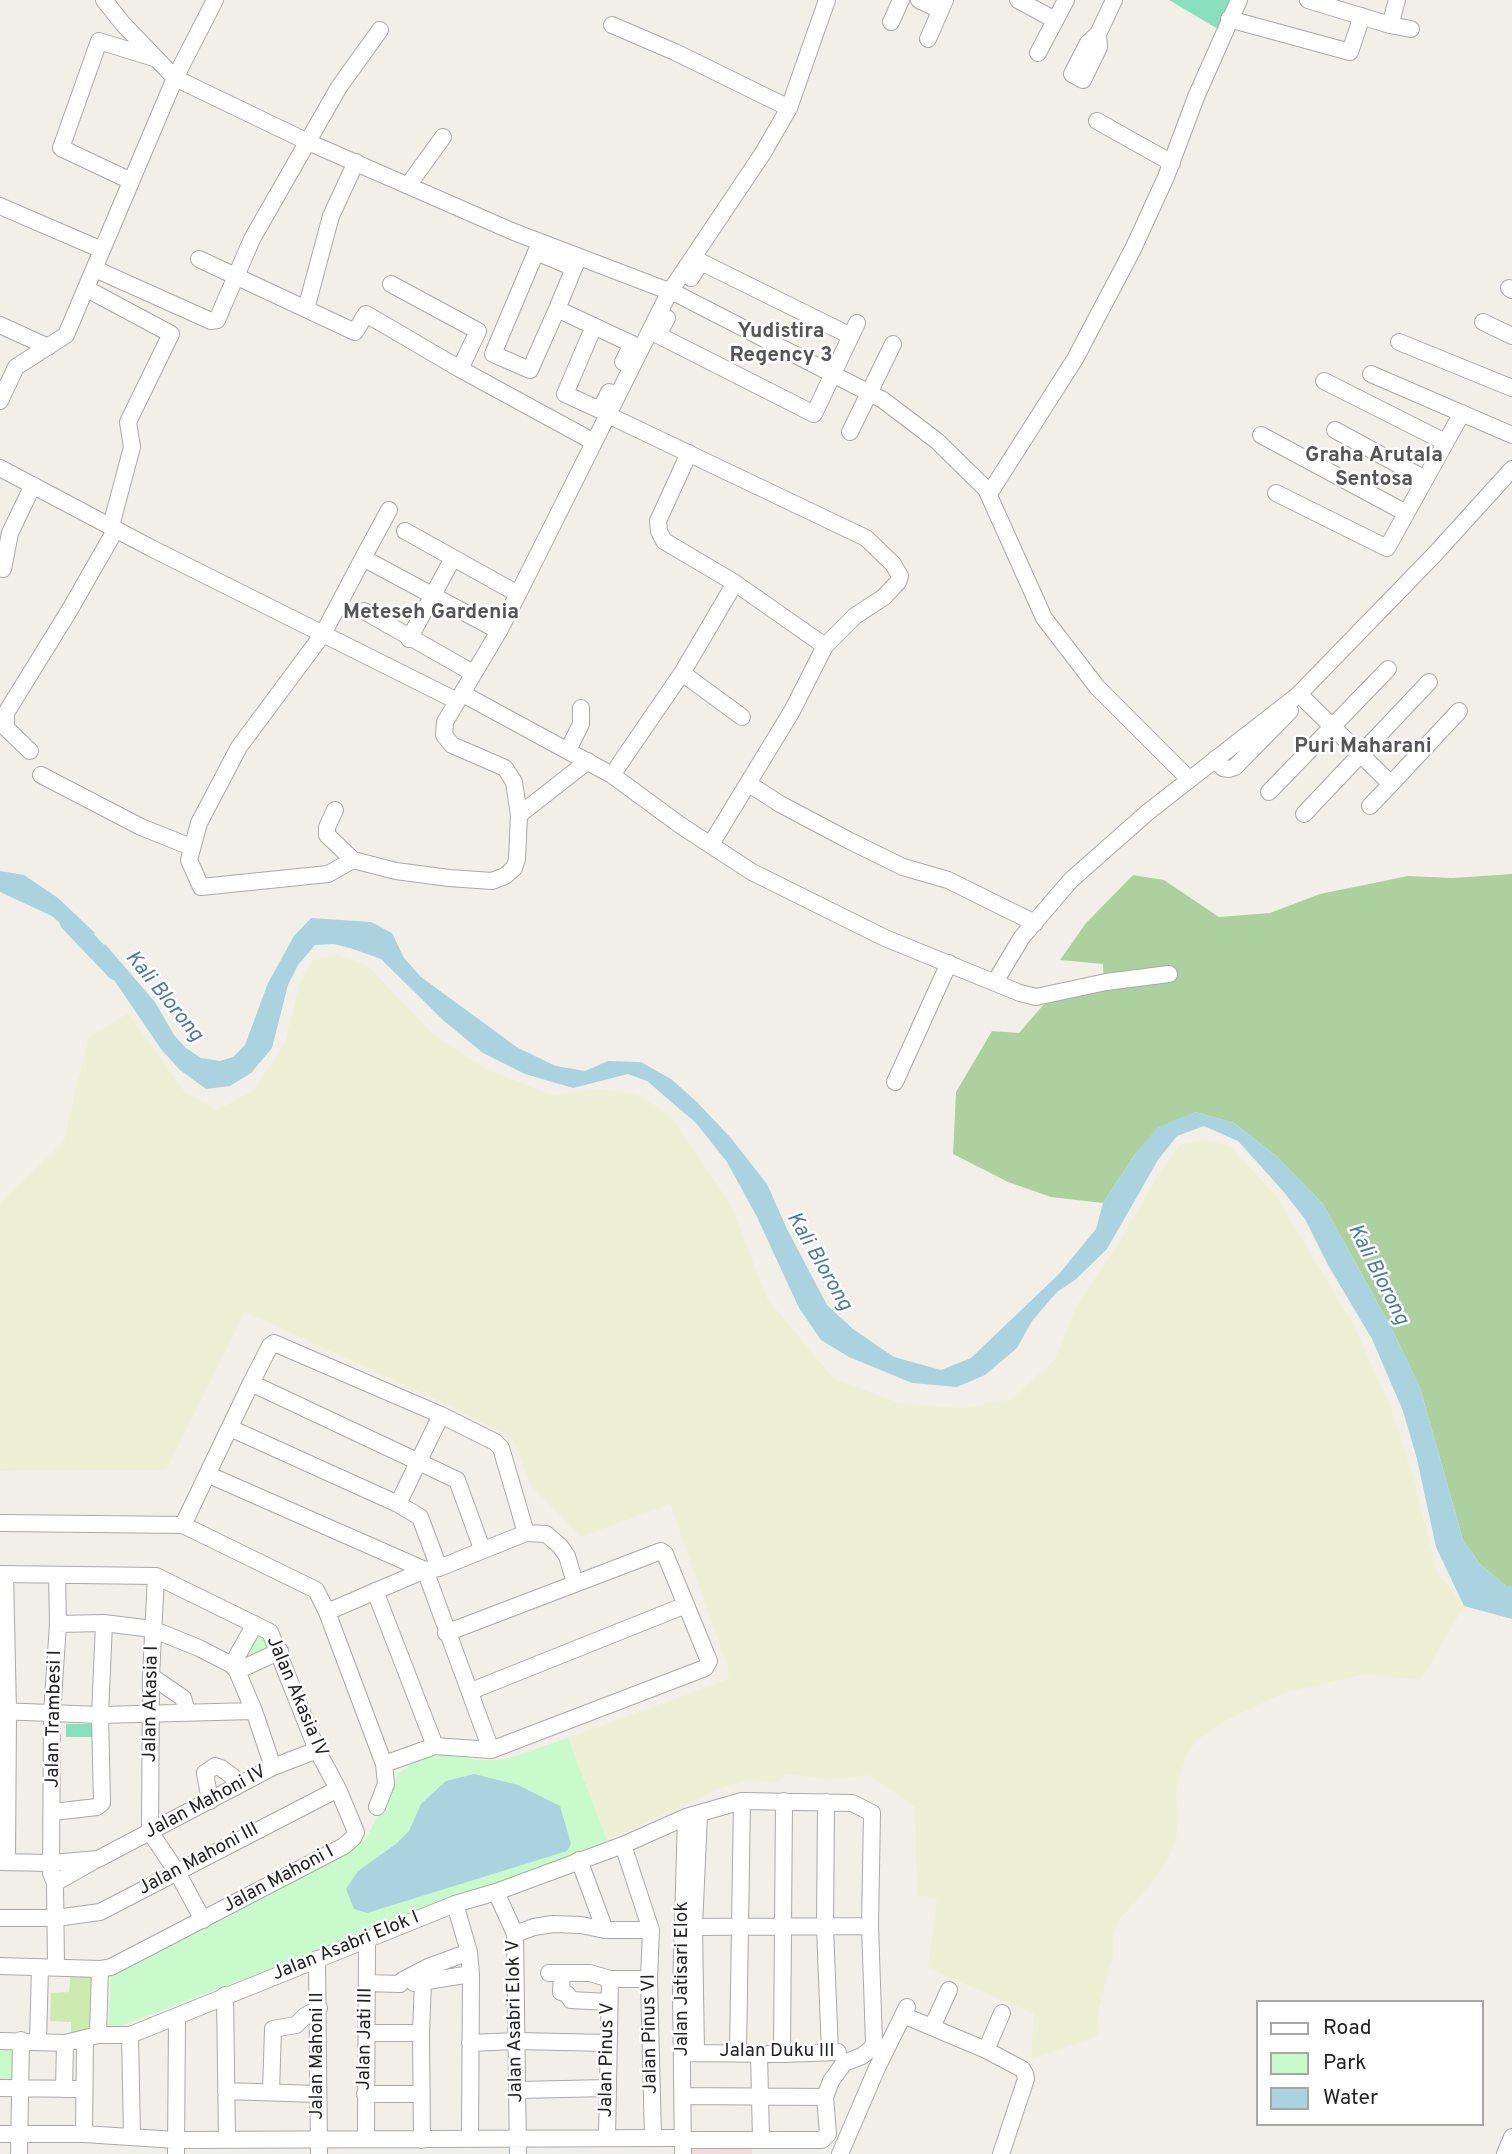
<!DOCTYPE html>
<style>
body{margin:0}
#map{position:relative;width:1512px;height:2154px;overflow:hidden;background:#f2efe9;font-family:Overpass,sans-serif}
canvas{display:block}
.legend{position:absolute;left:1256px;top:2000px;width:228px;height:126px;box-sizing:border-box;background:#fff;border:2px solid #a7a7a7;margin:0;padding:9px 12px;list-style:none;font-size:21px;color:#222}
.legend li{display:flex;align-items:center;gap:14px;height:35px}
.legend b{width:35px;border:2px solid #a7a7a7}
</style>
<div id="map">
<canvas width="1512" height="2154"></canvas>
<ul class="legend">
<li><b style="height:9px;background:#fff"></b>Road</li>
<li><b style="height:19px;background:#c8facc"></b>Park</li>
<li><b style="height:19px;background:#aad3df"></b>Water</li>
</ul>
</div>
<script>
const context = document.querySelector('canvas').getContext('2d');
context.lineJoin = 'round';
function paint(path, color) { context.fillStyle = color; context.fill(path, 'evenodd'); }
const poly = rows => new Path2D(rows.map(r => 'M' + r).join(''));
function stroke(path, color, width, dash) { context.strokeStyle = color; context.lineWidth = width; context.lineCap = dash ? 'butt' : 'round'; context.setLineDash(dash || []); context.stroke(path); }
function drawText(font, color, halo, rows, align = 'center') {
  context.font = font + ' Overpass,sans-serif'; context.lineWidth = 5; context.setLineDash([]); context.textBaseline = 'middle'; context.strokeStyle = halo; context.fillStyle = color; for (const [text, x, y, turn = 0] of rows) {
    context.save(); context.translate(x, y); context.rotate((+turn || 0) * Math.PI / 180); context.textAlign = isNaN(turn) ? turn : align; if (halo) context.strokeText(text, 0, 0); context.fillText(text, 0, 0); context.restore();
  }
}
paint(poly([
 [692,2144,752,2144,752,2154,692,2154]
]), '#f2dad9');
paint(poly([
 [338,955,368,966,433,1034,485,1069,553,1095,598,1089,637,1094,671,1116,731,1205,767,1298,833,1378,899,1403,962,1408,1012,1399,1055,1359,1077,1305,1121,1239,1158,1175,1181,1144,1203,1140,1229,1145,1277,1197,1354,1326,1390,1405,1414,1479,1436,1571,1464,1606,1421,1680,1364,1674,1284,1693,1230,1718,1196,1741,1185,1759,1179,1777,1176,1797,1179,1819,1176,1840,1169,1858,1148,1889,1119,1919,1113,1937,1113,1957,1097,2015,1099,2036,1031,2059,1034,2014,928,1968,937,1899,917,1895,915,1807,869,1775,830,1780,788,1774,778,1782,748,1780,721,1788,607,1840,568,1738,729,1679,728,1668,670,1504,581,1537,531,1486,513,1438,440,1401,245,1312,166,1470,0,1471,0,1203,64,1141,88,1038,128,1013,184,1091,217,1110,254,1090,285,1043,300,983,313,960]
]), '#eef0d5');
paint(poly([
 [71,1972,97,1973,94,2036,71,2035,71,2022,50,2021,51,1993,69,1992]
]), '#cdebb0');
paint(poly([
 [1512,874,1512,1586,1506,1586,1480,1564,1463,1540,1420,1388,1391,1327,1323,1204,1276,1156,1234,1123,1195,1112,1135,1154,1103,1203,1051,1197,1008,1182,953,1154,956,1092,992,1031,1019,1033,1045,1003,1104,988,1103,964,1060,960,1086,923,1133,875,1164,880,1219,917,1270,913,1320,894,1408,876,1452,878]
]), '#add19e');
paint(poly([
 [257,1631,266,1634,272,1653,239,1661],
 [568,1738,607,1840,589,1852,306,1955,108,2031,111,1975,353,1850,367,1837,398,1774,417,1760,444,1754,479,1760,504,1760],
 [0,2045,18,2045,18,2084,0,2084]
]), '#c8facc');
paint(poly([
 [1169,0,1232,0,1218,29],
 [66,1724,94,1724,94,1737,66,1737]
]), '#88e0be');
paint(poly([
 [0,871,24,875,58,898,95,933,84,944,52,916,0,892],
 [311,918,371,922,392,933,404,958,421,977,518,1048,556,1066,585,1071,608,1061,641,1062,671,1079,697,1102,730,1137,767,1184,787,1229,827,1305,853,1329,894,1357,941,1370,971,1358,1059,1274,1096,1229,1103,1203,1135,1154,1158,1127,1195,1112,1234,1123,1276,1156,1323,1204,1391,1327,1420,1388,1463,1540,1480,1564,1506,1586,1512,1586,1512,1619,1464,1606,1436,1547,1417,1459,1403,1411,1372,1339,1328,1265,1305,1219,1283,1191,1238,1141,1204,1126,1177,1136,1158,1160,1107,1249,1075,1280,1057,1292,1032,1321,1017,1348,985,1375,957,1387,912,1383,849,1357,821,1340,799,1308,757,1217,727,1162,696,1123,647,1081,628,1074,573,1088,525,1074,483,1053,444,1021,381,959,353,949,334,944,315,945,298,965,288,985,272,1048,251,1073,230,1086,206,1089,180,1070,161,1049,110,974,93,958,105,944,155,1002,174,1035,186,1048,201,1058,220,1061,233,1057,245,1045,268,983,294,936],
 [474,1774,518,1785,560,1806,571,1844,567,1851,367,1913,354,1909,346,1889,358,1871,396,1844,409,1831,421,1804,446,1781]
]), '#aad3df');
stroke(poly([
 [69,922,116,971]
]), '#aad3df', 19);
const minor = poly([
 [104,0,123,24,175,78,308,142,514,232,679,295,883,400,937,441,986,489,1044,618,1097,687,1189,779],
 [919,0,940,10],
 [1018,0,1055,20],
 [1308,0,1390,25,1397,0],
 [1229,19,1350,52,1362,16],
 [891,22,901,0],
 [612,25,675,52,789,108],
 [1390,25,1411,29],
 [1098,34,1099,47,1083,80,1072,74,1088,43,1098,34,1114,0],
 [928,39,945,0],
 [1038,53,1066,0],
 [1097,121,1172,163],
 [131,181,61,148,99,41,154,58],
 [409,184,443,137],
 [0,206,102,250],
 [199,259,355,332,366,314,460,369,594,442],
 [574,268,536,252,493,354,530,370,557,309,574,268,579,257],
 [95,269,211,321,217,320,252,239,339,87,380,30],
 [691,278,701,262,851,336],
 [391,284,478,331,460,369],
 [1509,288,1512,290],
 [87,289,171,334,128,422,132,447,111,526],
 [306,309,331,216,356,162],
 [557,309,632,344,623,362],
 [667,318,658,335,814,414,857,323],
 [1483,322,1512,336],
 [0,325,48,347],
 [594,326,565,394,600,410,609,392],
 [1399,342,1512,388],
 [1371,374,1512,435],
 [1324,381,1445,442],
 [0,401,16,367,66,335,175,78,215,0],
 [608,415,866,538,893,564,900,576,898,582,884,597,855,616,825,646,792,711,711,844],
 [1335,430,1425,479],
 [850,432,893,344],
 [1261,435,1406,513],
 [689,453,658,521,659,531,664,541,735,583,825,646],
 [0,468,151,548,457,701],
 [1276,493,1387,548,1462,413],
 [989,494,1075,359,1133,249,1166,177,1196,97,1239,0],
 [405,531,518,594],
 [363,558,389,510],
 [3,569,10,533,33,485],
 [364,611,473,673],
 [499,631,363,558,323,634,239,747,199,823,189,860,201,887,328,874,353,860,396,871,449,878,492,881,505,876,514,868,517,859,519,815,514,782,505,768,452,745,444,735,445,722,499,631,518,594,669,293,763,153,789,108,827,0],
 [409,639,453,558],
 [682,673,742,717],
 [463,694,612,775,680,825,752,872,885,938,1020,993,1036,997,1106,982,1169,974],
 [1303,698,1391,784,1370,806],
 [568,750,581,724,581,708],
 [30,751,6,728,6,713,69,611,116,529],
 [1215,759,1223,768,1229,769,1235,767,1290,711],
 [41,775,141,827,191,847],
 [612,775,682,673,735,583],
 [749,784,780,804,848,840,903,867,948,880,1035,923],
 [1391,784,1459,711],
 [1269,792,1388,669],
 [335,810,327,827,327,835,353,860],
 [1304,814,1429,682],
 [519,815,588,761],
 [995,982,1022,937,1071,880,1148,812,1298,695,1434,555,1512,469],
 [895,1082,949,963],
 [251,1383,457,1480,482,1549],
 [230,1428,398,1504,420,1517,439,1568],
 [209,1475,425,1570],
 [398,1504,441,1415],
 [0,1523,183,1525,316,1590,327,1612,384,1764,386,1784,377,1807],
 [183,1525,251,1383,270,1346,274,1343,441,1415,495,1442,501,1448,526,1533],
 [425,1570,491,1750],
 [0,1574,156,1576,270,1632,317,1750,338,1789,356,1832,353,1838,344,1846,111,1967,100,1969,0,1966],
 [5,1574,8,1711,7,1861],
 [156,1576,151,1676,150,1832,177,1872,203,1920],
 [375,1591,435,1746],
 [327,1612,425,1570,439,1568,526,1533,546,1534,560,1546,567,1556,575,1583],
 [58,1624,104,1623,152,1629,199,1648,232,1665,237,1671,254,1711,273,1767],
 [232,1665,255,1624],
 [237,1671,280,1651],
 [151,1676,183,1698,187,1711],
 [471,1691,686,1605],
 [0,1711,100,1715,254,1711],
 [384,1764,435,1746,491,1750,705,1668,709,1661,665,1554,661,1551,446,1633],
 [210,1801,205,1773,215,1766,221,1768,232,1776,236,1787],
 [826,1802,825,1928,830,2052],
 [53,1812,97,1807,102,1803,100,1715,104,1623],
 [623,1845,651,1930,649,1979,653,2138],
 [579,1860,605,1930],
 [0,1862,51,1863,98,1859,273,1767,317,1750],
 [55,1883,92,1862],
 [496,1892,515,1934,518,2154],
 [455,1904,469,1952,471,1974,470,2139],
 [0,1918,56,1918,100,1912,338,1789],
 [683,1927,870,1926],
 [515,1934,534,1927,553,1924,581,1925,605,1930,651,1930],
 [317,1959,319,2154],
 [56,1967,55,1883,51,1873,52,1714,58,1624,57,1575],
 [549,1973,590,1973,610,1979],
 [562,1974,561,1992,567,1994,571,2000,608,2002],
 [367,1983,400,1984,403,1980,428,1967,469,1952],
 [414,1983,471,1974],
 [225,1995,227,2140],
 [910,2018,986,2050,1022,2069,1025,2074,1026,2079,1001,2154],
 [932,2027,949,1990],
 [366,2033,421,2033],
 [98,2035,100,1969],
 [130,2035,132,2136],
 [0,2041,65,2043,98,2035,130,2035,455,1904,496,1892,623,1845,686,1817],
 [38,2042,40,1967],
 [470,2043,517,2041,607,2043],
 [986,2050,1002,2013],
 [696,2052,694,1927,699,1815],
 [686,2053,782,2054,838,2052],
 [738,2053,742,1801],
 [759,2053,761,2139],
 [782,2054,784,1801],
 [0,2088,84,2089],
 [64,2089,65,2043],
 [519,2090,608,2088],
 [226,2091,317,2094],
 [271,2092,273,2029,296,2025,305,2016,319,2008],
 [365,2094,421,2094],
 [683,2096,825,2097],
 [0,2134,84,2134,176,2140,673,2138],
 [84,2134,85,2038],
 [607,2137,610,1979,649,1979],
 [366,2138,367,1940],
 [422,2140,421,2033,423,1981],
 [683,2140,822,2140,828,2134,825,2097,831,2081,844,2063,862,2056,872,2048],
 [19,2154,21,2040],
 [176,2154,177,2017],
 [683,2154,681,1991,686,1817,742,1801,852,1803,872,1813,870,1926,874,2042,872,2048],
 [840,2154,877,2068,907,2007],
 [1505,2154,1512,2137]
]);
stroke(minor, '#a9a9a9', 18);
stroke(minor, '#fff', 16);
drawText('19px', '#222', '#fff', [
 ["Jalan Akasia IV",296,1697,67],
 ["Jalan Akasia I",152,1704,-89],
 ["Jalan Trambesi I",55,1719,-89],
 ["Jalan Mahoni IV",206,1803,-28],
 ["Jalan Mahoni III",199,1860,-28],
 ["Jalan Mahoni I",279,1880,-28],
 ["Jalan Asabri Elok I",346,1947,-22],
 ["Jalan Jatisari Elok",683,1979,-90],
 ["Jalan Asabri Elok V",516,2021,-91],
 ["Jalan Pinus VI",651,2034,-91],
 ["Jalan Jati III",366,2039,-89],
 ["Jalan Duku III",777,2052],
 ["Jalan Mahoni II",318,2056,-90],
 ["Jalan Pinus V",608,2060,-89]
]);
drawText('bold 21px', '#555', '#fff', [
 ["Yudistira",781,333],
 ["Regency 3",781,357],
 ["Graha Arutala",1374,457],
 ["Sentosa",1374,481],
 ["Meteseh Gardenia",431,614],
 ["Puri Maharani",1363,748]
]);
drawText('italic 21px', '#4a7aab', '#fff', [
 ["Kali Blorong",163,997,51],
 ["Kali Blorong",818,1262,60],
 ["Kali Blorong",1377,1275,63]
]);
</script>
